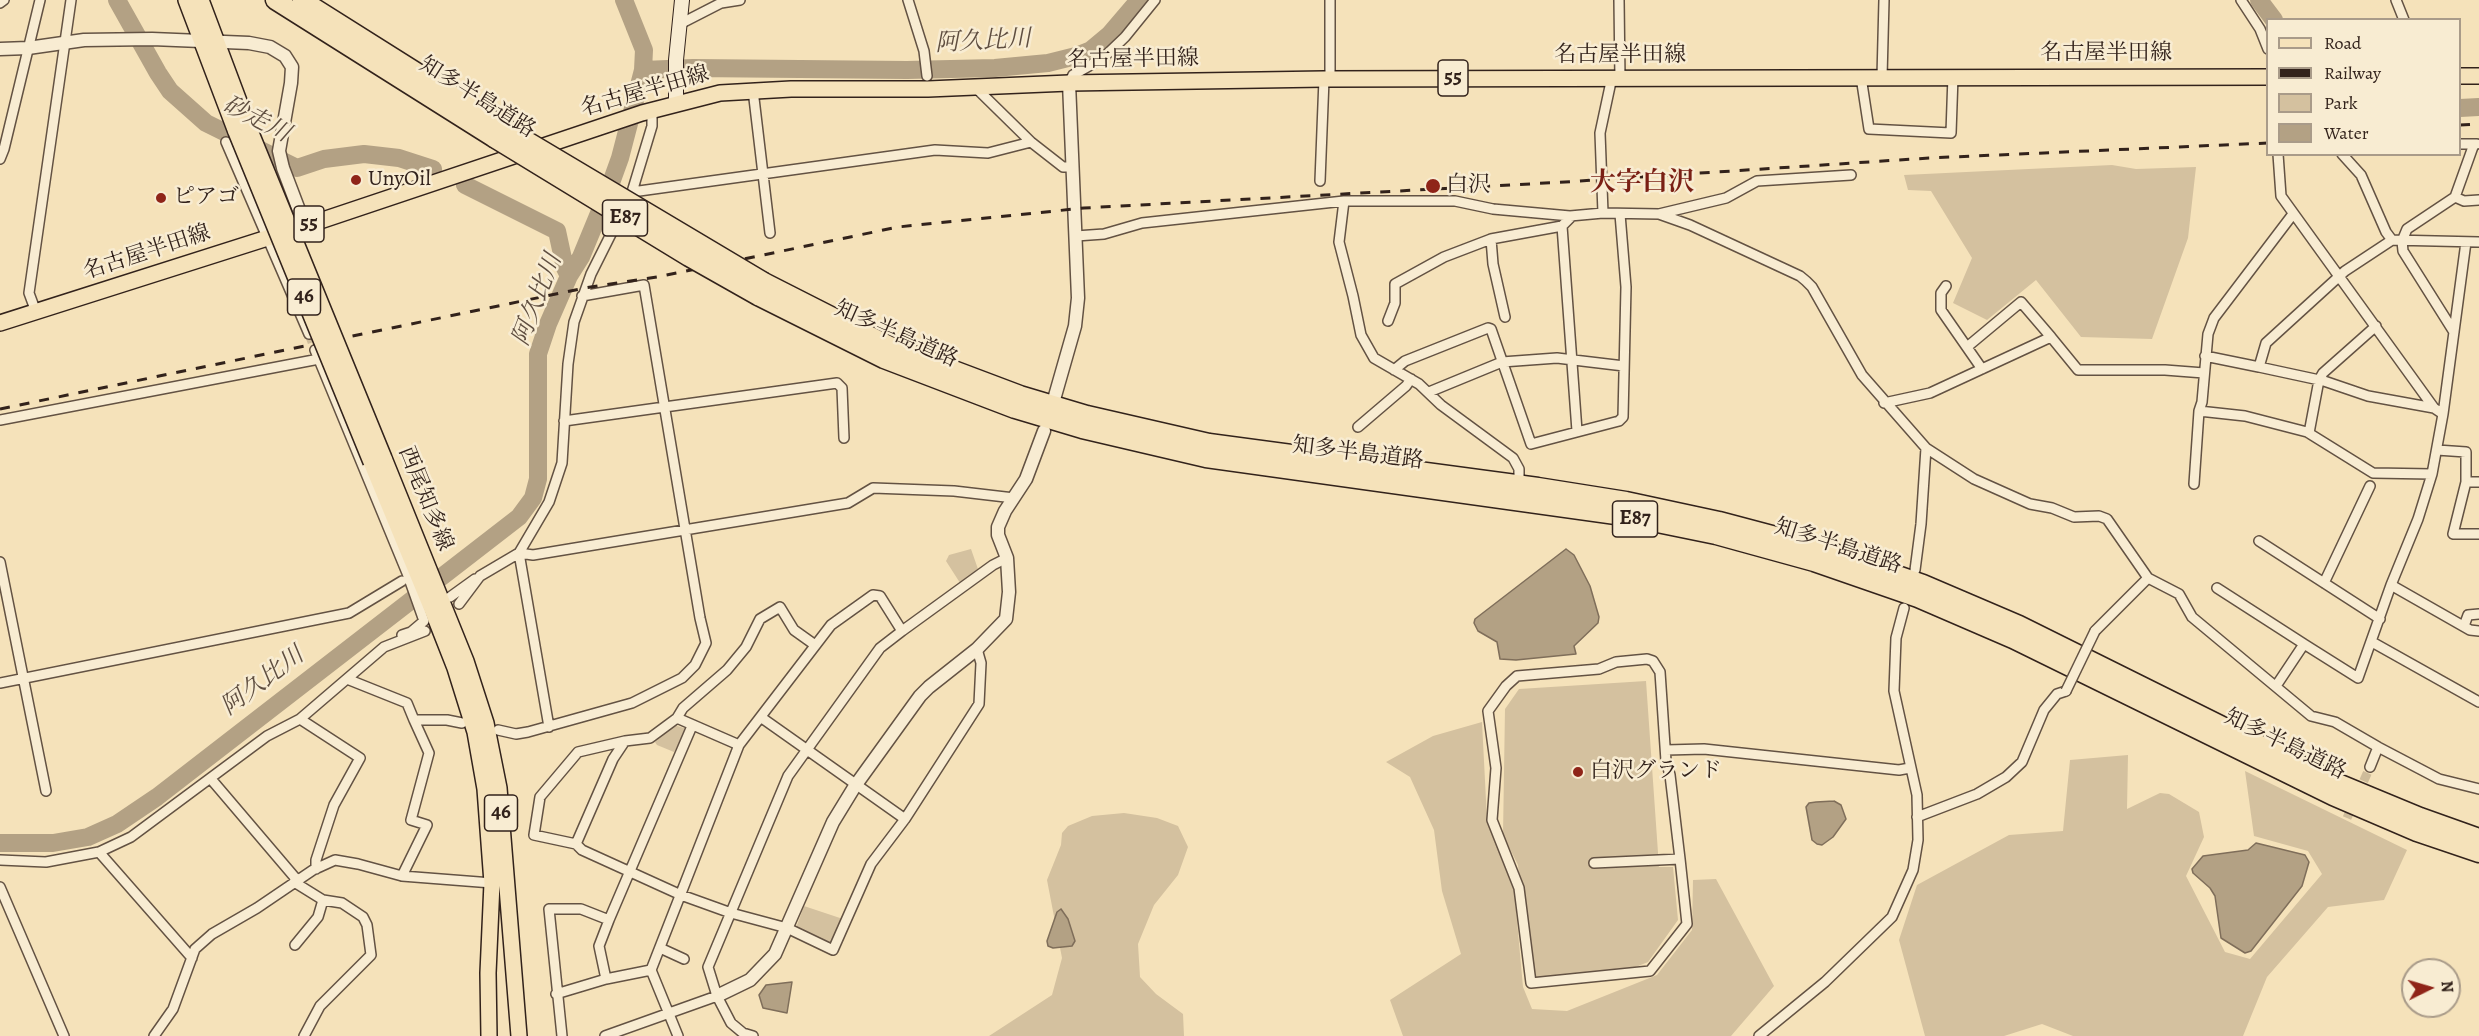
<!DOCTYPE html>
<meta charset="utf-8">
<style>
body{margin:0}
#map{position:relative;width:2479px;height:1036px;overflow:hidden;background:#f5e2ba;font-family:Alegreya,serif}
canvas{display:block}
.legend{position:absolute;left:2266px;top:18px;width:195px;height:138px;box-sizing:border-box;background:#f8ecd2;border:2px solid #a99b89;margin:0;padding:8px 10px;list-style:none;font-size:18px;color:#32221b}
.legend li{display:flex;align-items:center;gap:12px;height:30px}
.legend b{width:30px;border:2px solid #a99b89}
.north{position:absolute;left:2401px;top:958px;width:60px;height:60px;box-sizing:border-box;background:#f8ecd2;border:2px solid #a99b89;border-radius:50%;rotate:85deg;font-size:16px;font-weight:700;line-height:24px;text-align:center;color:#32221b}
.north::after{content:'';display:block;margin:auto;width:21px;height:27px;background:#8f2418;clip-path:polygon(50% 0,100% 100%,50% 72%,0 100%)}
</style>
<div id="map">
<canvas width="2479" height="1036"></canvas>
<ul class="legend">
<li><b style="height:8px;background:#f5e2ba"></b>Road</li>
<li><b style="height:8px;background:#32221b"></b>Railway</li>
<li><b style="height:16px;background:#d4c19f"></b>Park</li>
<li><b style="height:16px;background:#b3a184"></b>Water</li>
</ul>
<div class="north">N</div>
</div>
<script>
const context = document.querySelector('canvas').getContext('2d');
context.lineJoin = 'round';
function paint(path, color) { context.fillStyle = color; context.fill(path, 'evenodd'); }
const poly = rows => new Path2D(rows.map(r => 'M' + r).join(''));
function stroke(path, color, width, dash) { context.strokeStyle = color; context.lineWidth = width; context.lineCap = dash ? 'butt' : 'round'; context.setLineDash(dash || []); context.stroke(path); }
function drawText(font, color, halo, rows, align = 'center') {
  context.font = font + ' Alegreya,"Noto Serif JP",serif'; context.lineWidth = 5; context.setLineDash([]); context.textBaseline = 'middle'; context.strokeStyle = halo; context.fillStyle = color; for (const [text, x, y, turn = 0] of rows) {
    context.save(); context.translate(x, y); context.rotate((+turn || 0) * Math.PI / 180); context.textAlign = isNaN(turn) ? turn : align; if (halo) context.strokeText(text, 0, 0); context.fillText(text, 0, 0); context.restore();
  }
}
paint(poly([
 [2112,165,2136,169,2196,167,2188,238,2152,339,2081,337,2036,280,1987,320,1953,303,1972,258,1931,191,1908,190,1904,175],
 [971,549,979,572,962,586,946,561,949,555],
 [1646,681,1659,867,1673,867,1678,920,1648,962,1614,976,1529,984,1518,865,1503,835,1505,709,1519,689],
 [1482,722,1487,820,1514,888,1523,987,1532,1009,1567,1011,1657,975,1692,930,1693,880,1716,879,1774,986,1731,1036,1403,1036,1390,1000,1461,954,1442,891,1434,830,1410,777,1386,762,1433,736],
 [674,725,687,729,674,752,657,745,655,742],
 [2128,755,2127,809,2160,793,2169,794,2199,812,2204,837,2186,876,2225,952,2250,959,2322,874,2308,851,2254,836,2245,771,2407,850,2384,900,2328,907,2267,977,2243,1036,2073,1036,2042,1024,2004,1036,1925,1036,1899,940,1917,885,2009,835,2063,831,2070,760],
 [1124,813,1157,818,1178,826,1188,847,1178,875,1154,905,1138,944,1140,977,1156,994,1183,1014,1184,1036,989,1036,1052,995,1062,958,1047,880,1061,845,1062,833,1068,826,1092,816],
 [804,906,846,920,833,950,796,928]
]), '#d4c19f');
const water = poly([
 [1566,549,1574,555,1590,586,1599,617,1598,623,1574,646,1576,654,1516,660,1500,659,1497,642,1478,631,1474,623,1475,619,1566,549],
 [1834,801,1841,805,1846,819,1833,837,1822,845,1817,844,1812,840,1806,807,1809,803,1816,802,1834,801],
 [2256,843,2305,855,2309,862,2302,886,2251,951,2245,953,2221,938,2215,896,2210,888,2193,873,2192,869,2203,856,2248,850,2256,843],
 [1061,909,1068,919,1075,941,1072,946,1053,948,1048,946,1047,941,1057,912,1061,909],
 [792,982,787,1013,763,1008,759,995,766,985,792,982]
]);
paint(water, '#b3a184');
stroke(water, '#7f6e5a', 1.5);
stroke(poly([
 [117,0,158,73,170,91,206,123,297,168,324,159,364,154,399,158,433,169],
 [2259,0,2274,20],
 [643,70,693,68,907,70,995,68,1048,63,1076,56,1091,50,1109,35,1139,0],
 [2460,108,2479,107],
 [465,185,557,231,565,268,569,276],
 [0,843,53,843,88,837,117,824,157,797,519,517,533,498,538,479,538,354,548,324,569,276,581,257,607,194,620,158,643,70,644,50,624,0]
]), '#b3a184', 18);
stroke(poly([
 [309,334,315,350],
 [2347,818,2370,767]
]), '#cebc9a', 9, [9, 4.5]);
const minor = poly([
 [908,0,924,51,927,76],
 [1330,0,1330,79],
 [1619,0,1620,79],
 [2241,0,2260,29,2268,49],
 [2396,0,2404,20],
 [0,3,4,0],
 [680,24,721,3,740,0],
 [1861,77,1869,129,1951,133,1953,76],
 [1882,77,1884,0],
 [1069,83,1073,75,1103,58,1125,37,1155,0],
 [975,87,1031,142,1063,167,1073,167],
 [753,90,770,233],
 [226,142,309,334],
 [2460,144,2477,144],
 [2342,154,2361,175,2386,232,2392,240],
 [0,159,4,149,40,0],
 [1320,181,1324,79],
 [632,192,935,150,988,153,1031,142],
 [2455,197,2464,201,2479,200],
 [1344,201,1339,242,1353,296,1361,335,1374,358,1419,384,1441,405,1513,458,1519,469,1519,478],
 [1603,213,1600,133,1612,77],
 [1659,214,1726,198,1757,181,1851,175],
 [2293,214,2214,318,2208,334,2202,402,2199,411,2245,416,2307,432,2373,473,2432,474],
 [1562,226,1577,431],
 [1076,236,1104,234,1142,223,1344,201,1455,201,1493,209,1570,216,1603,213,1659,214,1690,225,1800,276,1806,281,1812,287,1862,375,1926,448,1974,479,2030,504,2052,508,2074,517,2099,516,2107,519,2148,578,2179,594,2192,617,2311,716,2335,722,2378,747],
 [1491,239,1493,264,1505,317],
 [1946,286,1941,293,1941,310,1982,369],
 [36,312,29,293,71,0],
 [1388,321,1395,303,1395,284,1444,257,1491,239,1562,226,1572,216],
 [2454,332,2403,251,2402,241,2407,229,2455,197,2474,144],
 [1967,347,2021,302,2051,337],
 [315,350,407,573,424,621,411,632,402,635],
 [2205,356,2259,367,2266,343,2345,271,2392,240,2479,242],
 [2259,367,2324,381,2368,396,2434,408],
 [1394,370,1405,361,1488,328,1491,329,1531,444,1619,421,1623,417,1626,287,1620,214],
 [1429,392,1502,362,1557,358,1624,366],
 [1884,403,1930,393,2051,337,2078,370,2165,370,2204,373],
 [2443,414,2466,242],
 [0,420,319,359],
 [564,421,837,383,842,388,844,438],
 [1358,427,1406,386,1411,379],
 [2309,433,2319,380,2323,373,2376,326],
 [2437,450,2466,452,2466,482,2453,534,2479,534],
 [2466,482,2479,482],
 [2194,484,2199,411],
 [2259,541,2380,619],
 [519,553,533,555,848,503,873,488,954,491,1014,498],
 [519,553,549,727],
 [0,562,46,791],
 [1915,570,1921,524,1926,448],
 [2324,583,2370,486],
 [2391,585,2470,630,2479,631],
 [2217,588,2304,644],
 [450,597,475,579],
 [459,604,480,576,519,553,549,502,562,463,568,364,574,322,591,274,632,192,652,126,652,111],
 [2464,626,2468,615,2479,614],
 [2095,631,2148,578],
 [2372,642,2479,702],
 [815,645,794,630,780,607,760,619,746,647,727,670,683,708,677,718,650,738,625,741,613,759,576,844,582,850,681,895,731,913,787,928,833,950,871,864,905,819,979,704,981,663,977,649],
 [347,679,407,703,414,720,447,720,462,723],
 [0,683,349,613,402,581],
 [2276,686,2304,644,2358,678,2391,585,2418,519,2432,474,2443,414,2434,408,2281,196,2278,154],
 [677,718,739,745],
 [762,718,905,819],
 [300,719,360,758,334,805,316,860,316,869],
 [498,730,516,734,528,732,632,703,682,678,695,665,706,643,700,618,644,285,582,296],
 [1666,750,1704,749,1899,770,1910,768],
 [2370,767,2378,747,2439,779,2479,789],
 [211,779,297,880],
 [1917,817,1977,794,2006,777,2022,762,2044,710,2057,694,2066,691],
 [576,844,534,835,540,797,578,752,625,741],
 [99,852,192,958],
 [0,860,46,862,99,852,131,837,267,736,300,719,384,647,425,631],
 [1594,863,1680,859,1670,775,1666,761,1660,672,1653,661,1647,659,1616,662,1599,669,1517,676,1506,686,1488,711,1496,768,1492,820,1519,888,1531,983,1650,971,1687,924,1680,859],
 [402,876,427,825,411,820,429,753,414,720],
 [294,882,323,900,318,917,295,945],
 [0,887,64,1036],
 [660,948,684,959],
 [606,979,599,946,609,920],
 [556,994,606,979,651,970],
 [154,1036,173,1009,195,949,212,934,257,908,313,870,335,860,358,864,402,876,492,883],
 [304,1036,320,1006,371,955,367,925,363,917,342,903,323,900],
 [562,1036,549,909,581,909,609,920,692,726],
 [605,1036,717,996],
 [678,1036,651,970,739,745,831,625,873,595,880,596,902,631,993,565,1007,558],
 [753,1036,743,1033,731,1023,717,996,708,967,788,776,880,648,902,631],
 [1759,1036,1825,982,1892,917,1913,870,1918,840,1917,795,1894,691,1896,638,1904,608]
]);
const tertiary = poly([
 [0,49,28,48,84,40,152,39,249,43,270,47,285,56,292,67,291,83,279,151,283,168,305,226],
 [1055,396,1075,326,1078,298,1069,83],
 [717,996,750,980,775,954,833,822,855,786,920,696,929,687,977,649,1006,619,1009,592,1007,558,998,535,998,527,1005,511,1026,479,1044,431]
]);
const secondary = poly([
 [676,103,676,60,682,0]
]);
const primary = poly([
 [186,0,236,132],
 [201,0,249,128],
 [2460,76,2479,76],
 [0,323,305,226,642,113,720,93,791,89,928,89,1069,83,1324,79,2268,77],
 [384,458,466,661,486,723,499,788,519,1036],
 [371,462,431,607,455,668,475,732,485,789,492,883,488,973,489,1036]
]);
const motorway = poly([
 [275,0,494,138],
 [302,0,502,126],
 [764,282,890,346,1020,395,1087,415,1209,443,1538,487,1626,501,1719,521,1817,547,1923,584,2019,625,2333,781,2420,817,2479,838],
 [758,296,884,359,1015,409,1082,429,1206,458,1623,516,1716,535,1814,562,1918,598,2013,639,2333,796,2417,832,2479,853]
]);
stroke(minor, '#635243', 12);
stroke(tertiary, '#635243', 15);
stroke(secondary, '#32221b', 16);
stroke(primary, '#32221b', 18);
stroke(motorway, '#32221b', 21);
stroke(minor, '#f8ecd2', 9);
stroke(tertiary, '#f8ecd2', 12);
stroke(secondary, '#f8ecd2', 14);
stroke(primary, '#f5e2ba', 15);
stroke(motorway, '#f5e2ba', 18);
stroke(poly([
 [2460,125,2479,124],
 [0,409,585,288,657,277,898,227,1084,208,1565,182,1929,158,2268,143]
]), '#32221b', 3, [10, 10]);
const minorBridge = poly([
 [2066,691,2095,631]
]);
const primaryBridge = poly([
 [249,128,384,458],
 [236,132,371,462]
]);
const motorwayBridge = poly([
 [502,126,764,282],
 [494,138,689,257,758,296]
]);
stroke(minorBridge, '#635243', 12, []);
stroke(primaryBridge, '#32221b', 18, []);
stroke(motorwayBridge, '#32221b', 21, []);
stroke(minorBridge, '#f8ecd2', 9);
stroke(primaryBridge, '#f5e2ba', 15);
stroke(motorwayBridge, '#f5e2ba', 18);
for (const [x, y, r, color] of [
 [356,180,6,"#8f2418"],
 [1433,186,8,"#8f2418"],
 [161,198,6,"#8f2418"],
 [1578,772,6,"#8f2418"]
]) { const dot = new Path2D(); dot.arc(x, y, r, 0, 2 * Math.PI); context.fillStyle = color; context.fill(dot); stroke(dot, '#f8ecd2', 2); }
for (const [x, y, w] of [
 [1453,78,30],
 [625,218,45],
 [309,224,30],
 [304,297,33],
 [1635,519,45],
 [501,813,33]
]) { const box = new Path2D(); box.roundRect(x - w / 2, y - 18, w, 36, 4.5); context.fillStyle = '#f8ecd2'; context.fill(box); stroke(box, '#32221b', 1.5); }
drawText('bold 21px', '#32221b', null, [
 ["55",1453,78],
 ["E87",625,218],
 ["55",309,224],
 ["46",304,297],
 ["E87",1635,519],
 ["46",501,813]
]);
drawText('22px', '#32221b', '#f8ecd2', [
 ["名古屋半田線",2106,54],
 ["名古屋半田線",1620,56],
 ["名古屋半田線",1133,60,-1],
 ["名古屋半田線",645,92,-16],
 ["知多半島道路",477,98,32],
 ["名古屋半田線",147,253,-18],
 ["知多半島道路",896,335,24],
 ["知多半島道路",1358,454,7],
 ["西尾知多線",425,499,68],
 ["知多半島道路",1838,547,18],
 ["知多半島道路",2285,745,26]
]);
drawText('22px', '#32221b', '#f8ecd2', [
 ["UnyOil",368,180],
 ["白沢",1446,186],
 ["ピアゴ",173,198],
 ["白沢グランド",1590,772]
], 'left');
drawText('italic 24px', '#5f4e40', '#f8ecd2', [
 ["阿久比川",983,42,-3],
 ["砂走川",256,120,27],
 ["阿久比川",538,300,-69],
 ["阿久比川",263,682,-37]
]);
drawText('bold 26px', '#7a1f14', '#f8ecd2', [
 ["大字白沢",1642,184]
]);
</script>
